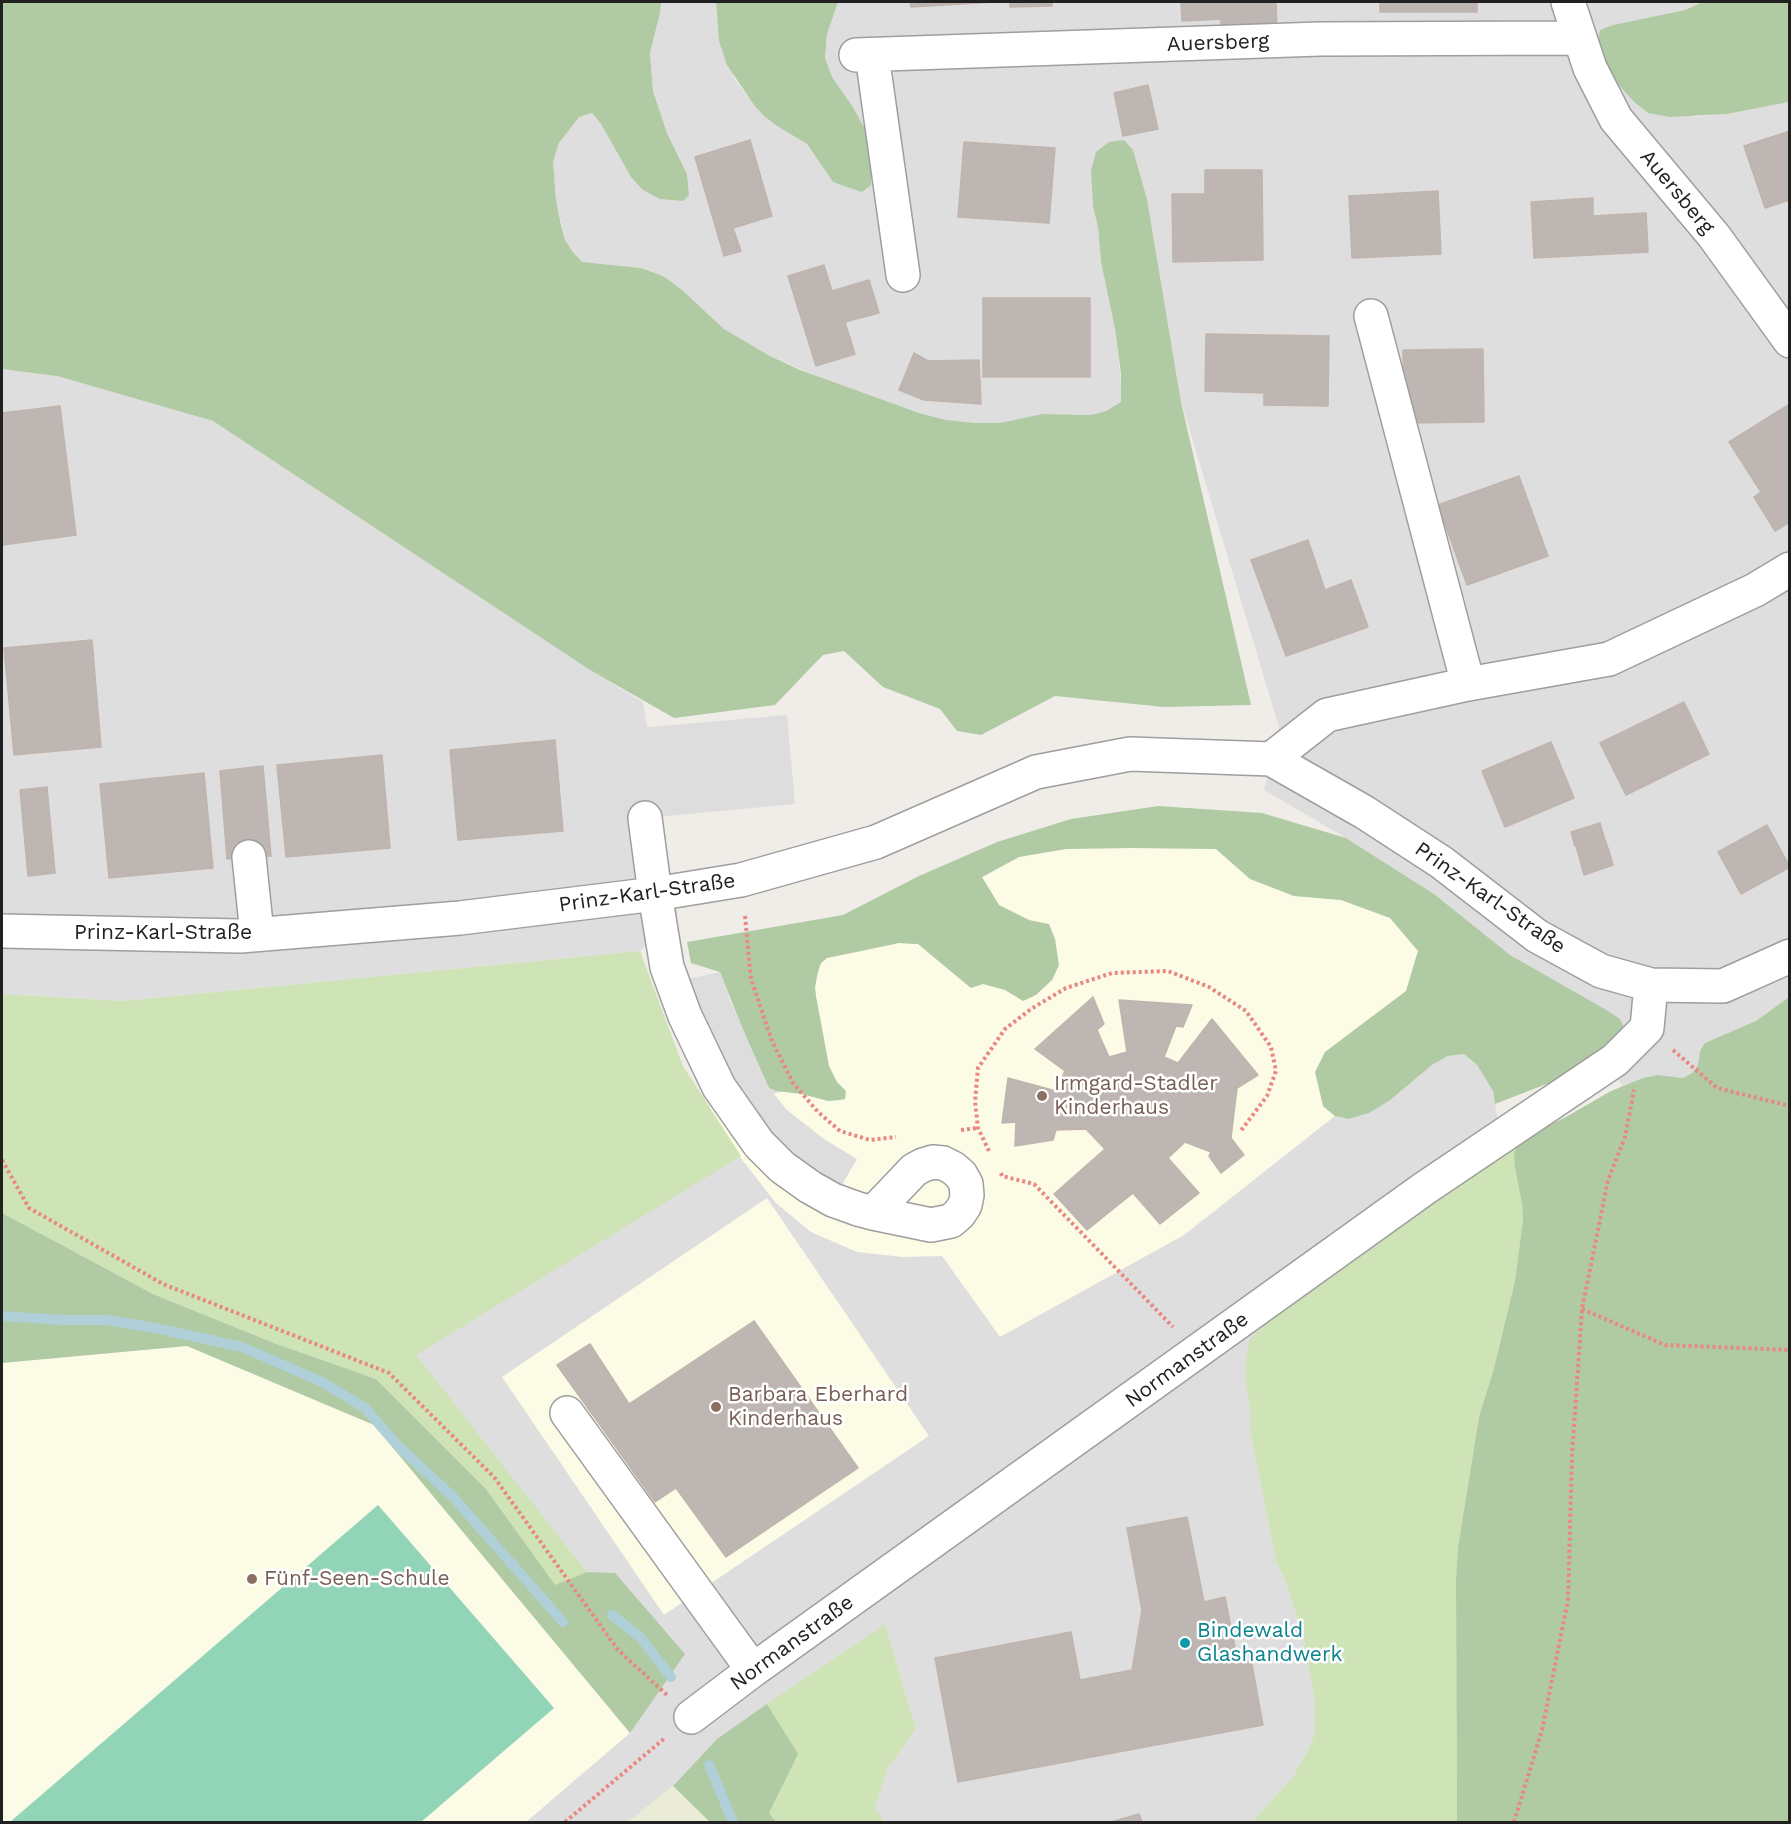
<!DOCTYPE html>
<meta charset="utf-8">
<style>
body{margin:0}
#map{position:relative;width:1791px;height:1824px;overflow:hidden;background:#f0ede9;font-family:"Work Sans",sans-serif}
canvas{display:block}
.frame{position:absolute;inset:0;border:3px solid #212121;pointer-events:none}
</style>
<div id="map">
<canvas width="1791" height="1824"></canvas>
<div class="frame"></div>
</div>
<script>
const context = document.querySelector('canvas').getContext('2d');
context.lineJoin = 'round';
function paint(path, color) { context.fillStyle = color; context.fill(path, 'evenodd'); }
const poly = rows => new Path2D(rows.map(r => 'M' + r).join(''));
function stroke(path, color, width, dash) { context.strokeStyle = color; context.lineWidth = width; context.lineCap = dash ? 'butt' : 'round'; context.setLineDash(dash || []); context.stroke(path); }
function drawText(font, color, halo, rows, align = 'center') {
  context.font = font + ' "Work Sans",sans-serif'; context.lineWidth = 5; context.setLineDash([]); context.textBaseline = 'middle'; context.strokeStyle = halo; context.fillStyle = color; for (const [text, x, y, turn = 0] of rows) {
    context.save(); context.translate(x, y); context.rotate((+turn || 0) * Math.PI / 180); context.textAlign = isNaN(turn) ? turn : align; if (halo) context.strokeText(text, 0, 0); context.fillText(text, 0, 0); context.restore();
  }
}
paint(poly([
 [661,2,716,2,717,21,734,78,754,105,764,116,777,126,807,144,833,182,871,185,872,142,853,107,832,77,825,58,827,34,838,2,1703,2,1685,10,1613,25,1600,30,1597,45,1608,70,1633,101,1695,117,1727,114,1789,102,1789,997,1756,1021,1700,1051,1698,1065,1692,1073,1683,1078,1658,1075,1643,1078,1623,1086,1603,1062,1620,1019,1520,961,1500,948,1434,894,1346,838,1264,790,1279,727,1181,402,1147,199,1133,150,1091,171,1093,207,1098,227,1101,262,1115,329,1122,391,1121,403,1106,411,1091,415,1042,414,1000,423,975,423,946,420,919,413,828,381,770,356,724,329,681,289,663,276,641,268,581,262,565,240,556,200,553,162,559,143,579,117,592,113,601,124,631,177,689,195,687,173,667,133,653,91,650,53,660,13],
 [2,369,53,375,213,421,590,670,643,702,678,915,640,951,123,1001,2,994],
 [1216,849,1250,879,1373,1015,1352,1032,1335,1116,1349,1119,1369,1113,1389,1101,1432,1065,1448,1056,1464,1054,1477,1065,1493,1091,1501,1140,1246,1383,1250,1408,1250,1430,1276,1561,1287,1585,1304,1640,1315,1700,1315,1733,1306,1754,1293,1777,1252,1822,885,1822,875,1808,888,1768,916,1729,885,1624,717,1739,673,1786,628,1822,2,1822,2,1363,630,1732,615,1573,587,1572,415,1355,740,1156,769,1088,776,1091,802,1094,833,955,912,942,932,953,939,961]
]), '#dfdede');
paint(poly([
 [1131,848,1216,849,1250,879,1294,896,1341,900,1390,918,1418,951,1406,991,1352,1032,1323,1106,1335,1116,1184,1235,1000,1337,942,1256,903,1257,857,1252,811,1232,776,1203,703,1110,806,1086,816,996,815,987,821,963,827,958,899,943,918,944,970,987,982,878,1019,857,1066,849],
 [767,1198,929,1436,664,1615,502,1377],
 [187,1346,375,1425,630,1733,526,1822,2,1822,2,1363]
]), '#fbfbe6');
paint(poly([
 [673,1786,710,1822,628,1822]
]), '#ebecd7');
paint(poly([
 [640,951,683,1066,741,1156,416,1355,587,1572,555,1586,486,1489,376,1379,274,1343,153,1294,2,1213,2,994,123,1001],
 [1518,1143,1523,1219,1515,1281,1494,1368,1479,1417,1458,1547,1456,1581,1457,1822,1252,1822,1293,1777,1306,1754,1315,1733,1315,1700,1304,1640,1287,1585,1276,1561,1250,1430,1250,1408,1246,1383,1246,1359,1250,1339,1287,1304],
 [885,1624,916,1729,888,1768,875,1808,885,1822,776,1822,769,1813,797,1754,767,1704]
]), '#cee3b6');
paint(poly([
 [2,2,661,2,660,13,650,53,653,91,667,133,687,174,689,195,683,201,660,199,643,190,631,177,601,124,592,113,579,117,559,143,553,162,556,200,561,225,565,240,573,252,582,262,641,268,663,276,681,289,724,329,770,356,800,370,919,413,946,420,975,423,1000,423,1042,414,1091,415,1106,411,1121,402,1121,374,1115,329,1101,262,1098,227,1093,207,1091,171,1096,152,1109,142,1124,140,1133,150,1147,199,1181,402,1251,705,1164,707,1055,696,981,735,957,731,940,709,883,687,844,651,823,655,775,705,674,718,590,670,213,421,57,376,2,369],
 [716,2,838,2,827,34,825,58,832,77,853,107,872,142,871,185,862,192,833,182,807,144,777,126,764,116,754,105,727,65,719,41],
 [1703,2,1789,2,1789,102,1727,114,1670,117,1648,113,1633,101,1619,85,1608,70,1597,45,1600,30,1613,25,1685,10],
 [1158,806,1262,813,1346,838,1434,894,1510,955,1608,1011,1620,1019,1624,1028,1603,1062,1495,1104,1493,1091,1477,1065,1464,1054,1448,1056,1432,1065,1389,1101,1369,1113,1349,1119,1335,1116,1323,1106,1315,1072,1325,1052,1406,991,1418,951,1390,918,1341,900,1294,896,1250,879,1216,849,1131,848,1066,849,1019,857,982,877,999,905,1029,920,1049,924,1055,939,1059,965,1052,980,1036,995,1023,1001,1005,990,983,984,971,988,918,944,899,943,827,958,821,963,818,971,815,987,816,996,829,1066,837,1082,846,1091,845,1099,840,1100,828,1101,802,1094,776,1091,769,1088,759,1070,720,972,691,963,687,942,843,915,919,876,997,842,1071,819],
 [1789,997,1789,1822,1457,1822,1456,1581,1458,1547,1479,1417,1494,1368,1515,1281,1523,1219,1522,1203,1515,1167,1514,1154,1518,1143,1527,1136,1566,1117,1611,1091,1643,1078,1658,1075,1683,1078,1692,1073,1698,1065,1700,1051,1705,1043,1756,1021],
 [2,1213,153,1294,274,1343,376,1379,486,1489,555,1585,587,1572,615,1573,685,1654,630,1733,374,1425,187,1346,2,1363],
 [767,1704,798,1754,769,1813,776,1822,710,1822,673,1786,717,1739]
]), '#b0caa3');
paint(poly([
 [378,1505,554,1708,421,1822,10,1822]
]), '#91d4b8');
paint(poly([
 [787,715,795,804,603,822,595,732],
 [720,972,730,1000,769,1088,787,1110,824,1139,857,1159,833,1200,782,1167,673,982]
]), '#ddd');
stroke(poly([
 [2,1316,63,1320,108,1320,160,1329,242,1347,322,1382,365,1408,398,1446,453,1497,563,1622],
 [612,1615,641,1638,671,1677],
 [709,1765,733,1822]
]), '#afd0d8', 10);
const building = poly([
 [910,2,995,2,911,7,910,2],
 [1010,2,1052,2,1052,6,1010,7,1010,2],
 [1181,2,1276,2,1277,30,1221,33,1221,19,1182,21,1181,2],
 [1380,2,1477,2,1477,12,1380,12,1380,2],
 [1148,85,1158,129,1123,136,1114,93,1148,85],
 [1790,131,1790,200,1765,208,1744,146,1790,131],
 [750,140,772,216,733,228,741,251,724,256,695,157,750,140],
 [964,142,1055,148,1049,223,958,217,964,142],
 [1205,170,1262,170,1263,260,1173,262,1172,194,1205,194,1205,170],
 [1438,191,1441,254,1352,258,1349,196,1438,191],
 [1593,198,1593,216,1646,213,1648,252,1534,258,1531,202,1593,198],
 [824,265,832,291,869,280,879,313,845,322,855,354,816,366,788,276,824,265],
 [983,298,1090,298,1090,377,983,377,983,298],
 [1206,334,1329,336,1328,406,1264,405,1264,393,1205,391,1206,334],
 [1483,349,1484,422,1404,423,1403,350,1483,349],
 [914,353,928,361,979,360,981,404,924,400,899,390,914,353],
 [1790,404,1790,522,1775,531,1754,497,1761,492,1729,442,1790,404],
 [60,406,76,535,2,545,2,413,60,406],
 [1519,476,1548,556,1467,585,1438,505,1519,476],
 [1308,540,1325,590,1351,580,1368,627,1286,656,1251,560,1308,540],
 [92,640,101,747,14,755,4,648,92,640],
 [1684,702,1709,754,1626,795,1600,743,1684,702],
 [555,740,563,831,458,840,450,750,555,740],
 [1551,742,1574,798,1505,827,1482,771,1551,742],
 [382,755,390,848,286,857,277,765,382,755],
 [263,766,271,856,227,859,220,771,263,766],
 [204,773,213,868,109,878,100,784,204,773],
 [47,787,55,873,28,876,20,790,47,787],
 [1600,823,1604,837,1575,846,1571,832,1600,823],
 [1767,825,1790,867,1741,894,1718,852,1767,825],
 [1604,837,1609,851,1580,860,1576,846,1604,837],
 [1609,851,1613,865,1584,875,1580,860,1609,851],
 [1093,997,1104,1024,1097,1030,1109,1057,1127,1052,1119,1000,1192,1005,1183,1027,1176,1026,1164,1057,1178,1063,1212,1019,1258,1075,1237,1088,1231,1138,1244,1155,1221,1173,1209,1156,1211,1152,1185,1142,1168,1158,1199,1193,1160,1224,1133,1193,1087,1230,1054,1194,1105,1149,1086,1129,1056,1130,1053,1140,1015,1146,1016,1122,1002,1123,1008,1078,1056,1091,1065,1071,1035,1049,1093,997],
 [754,1321,858,1468,726,1557,676,1488,655,1502,557,1365,590,1344,629,1404,754,1321],
 [1187,1517,1204,1602,1225,1597,1237,1657,1250,1654,1263,1725,958,1782,935,1658,1071,1632,1080,1680,1132,1670,1142,1610,1127,1528,1187,1517],
 [1139,1814,1142,1822,1111,1822,1139,1814]
]);
paint(building, '#bdb6b2');
stroke(building, '#c0b4ad', 1.5);
const minor = poly([
 [1568,2,1590,68,1616,119,1714,236,1790,341],
 [856,55,1320,39,1570,38,1579,35],
 [872,55,903,275],
 [1371,316,1468,684],
 [1271,759,1327,715,1468,684,1609,659,1755,590,1790,569],
 [645,818,655,894,667,967,685,1016,719,1087,759,1144,782,1167,810,1187,833,1200,858,1209,873,1213,931,1225,951,1221,959,1214,965,1205,967,1195,966,1184,961,1175,953,1168,943,1163,933,1162,923,1165,914,1170,873,1213],
 [249,857,257,934],
 [2,931,240,936,460,918,655,894,741,880,876,842,1036,772,1130,754,1271,759,1364,812,1441,862,1537,936,1601,971,1651,985,1723,986,1790,956],
 [567,1413,753,1670],
 [691,1717,753,1670,1425,1188,1615,1060,1647,1028,1651,985]
]);
stroke(minor, '#9e9e9e', 36);
stroke(poly([
 [745,916,751,979,772,1041,793,1083,818,1112,840,1131,870,1140,896,1137],
 [1673,1050,1717,1088,1790,1106],
 [961,1130,978,1128],
 [989,1151,978,1128,975,1102,978,1068,1005,1029,1031,1009,1066,988,1112,973,1168,971,1209,987,1246,1011,1271,1047,1276,1071,1267,1096,1240,1132],
 [2,1160,29,1208,163,1284,389,1373,494,1477,618,1650,667,1695],
 [1001,1173,1002,1176,1034,1184,1173,1327],
 [1582,1309,1665,1345,1790,1350],
 [565,1822,665,1738],
 [1514,1822,1542,1730,1568,1600,1572,1455,1582,1309,1608,1180,1625,1137,1634,1090]
]), '#e98781', 4, [3, 3]);
stroke(minor, '#fff', 33);
for (const [x, y, r, color] of [
 [1042,1096,6,"#8d6e63"],
 [716,1407,6,"#8d6e63"],
 [252,1579,6,"#8d6e63"],
 [1185,1643,6,"#0f9aa8"]
]) { const dot = new Path2D(); dot.arc(x, y, r, 0, 2 * Math.PI); context.fillStyle = color; context.fill(dot); stroke(dot, '#fff', 2); }
drawText('21px', '#212121', '#fff', [
 ["Auersberg",1218,43,-2],
 ["Auersberg",1677,192,50],
 ["Prinz-Karl-Straße",647,893,-8],
 ["Prinz-Karl-Straße",1490,898,35],
 ["Prinz-Karl-Straße",163,933],
 ["Normanstraße",1187,1360,-36],
 ["Normanstraße",792,1643,-36]
]);
drawText('21px', '#785e54', '#fff', [
 ["Irmgard-Stadler",1054,1084],
 ["Kinderhaus",1054,1108],
 ["Barbara Eberhard",728,1395],
 ["Kinderhaus",728,1419],
 ["Fünf-Seen-Schule",264,1579]
], 'left');
drawText('21px', '#0d838f', '#fff', [
 ["Bindewald",1197,1631],
 ["Glashandwerk",1197,1655]
], 'left');
</script>
